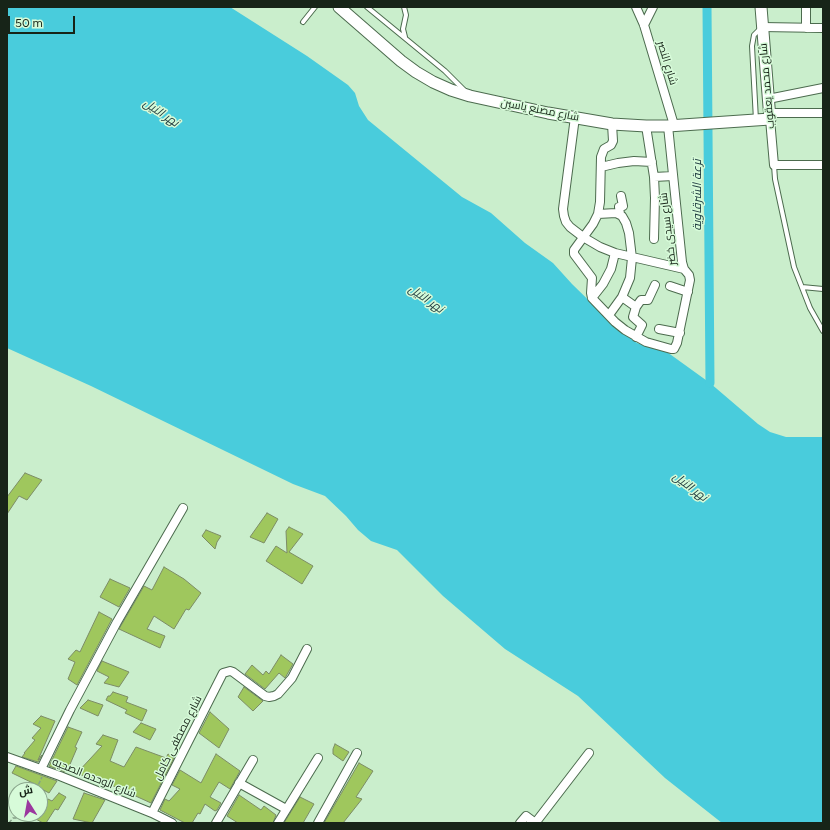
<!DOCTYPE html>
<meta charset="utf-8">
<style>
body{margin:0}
#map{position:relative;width:830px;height:830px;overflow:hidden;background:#caeecc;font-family:Figtree,Cairo,sans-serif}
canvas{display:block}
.frame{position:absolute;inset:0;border:8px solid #172418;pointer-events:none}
.north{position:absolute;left:8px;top:782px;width:40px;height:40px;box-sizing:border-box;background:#d7fbd9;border:1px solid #8aa58c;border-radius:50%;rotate:349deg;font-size:11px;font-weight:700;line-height:16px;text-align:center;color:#172418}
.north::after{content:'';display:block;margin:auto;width:14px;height:18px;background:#9b389e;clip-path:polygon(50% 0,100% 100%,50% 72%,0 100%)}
.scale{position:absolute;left:8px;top:16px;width:67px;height:18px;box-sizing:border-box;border:2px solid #172418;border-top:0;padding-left:5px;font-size:12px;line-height:14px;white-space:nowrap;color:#172418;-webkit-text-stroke:3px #d7fbd9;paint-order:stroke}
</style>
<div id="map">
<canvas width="830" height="830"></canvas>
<div class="frame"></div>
<div class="north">ش</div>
<div class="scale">50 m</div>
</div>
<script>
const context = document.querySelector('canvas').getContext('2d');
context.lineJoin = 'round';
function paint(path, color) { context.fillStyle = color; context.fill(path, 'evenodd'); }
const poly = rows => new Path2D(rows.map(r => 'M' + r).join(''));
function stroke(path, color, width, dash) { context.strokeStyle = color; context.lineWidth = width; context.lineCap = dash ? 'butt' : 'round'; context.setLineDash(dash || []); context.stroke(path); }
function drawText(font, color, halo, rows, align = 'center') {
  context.font = font + ' Figtree,Cairo,sans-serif'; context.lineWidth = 3; context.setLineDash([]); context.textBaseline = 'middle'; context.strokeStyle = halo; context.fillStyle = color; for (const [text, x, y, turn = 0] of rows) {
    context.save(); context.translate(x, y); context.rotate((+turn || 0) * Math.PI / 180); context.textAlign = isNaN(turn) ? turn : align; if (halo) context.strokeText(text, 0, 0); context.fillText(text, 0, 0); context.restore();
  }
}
paint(poly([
 [7,7,230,7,307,56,348,85,355,93,359,106,368,120,462,197,491,213,525,243,553,263,572,284,614,325,637,343,667,352,710,383,758,424,770,432,786,437,823,437,823,823,722,823,665,778,578,696,505,649,443,596,397,550,371,541,358,530,346,516,325,496,293,484,91,386,7,348]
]), '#49ccdc');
stroke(poly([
 [707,7,710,383]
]), '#49ccdc', 9);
const building = poly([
 [25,473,42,480,27,500,19,496,7,514,7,497,25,473],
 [267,513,278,519,264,543,250,537,267,513],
 [289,527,303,534,289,552,313,566,302,584,266,561,276,546,287,553,286,531,289,527],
 [206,530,221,536,217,542,215,549,202,536,206,530],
 [164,567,184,579,201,593,189,610,186,609,174,629,154,616,147,629,165,636,160,648,119,629,144,586,152,590,164,567],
 [110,579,130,588,119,607,100,597,110,579],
 [99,612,112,619,77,685,68,679,75,662,68,659,76,650,80,652,99,612],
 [281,655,293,664,285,678,279,673,265,689,245,674,252,665,263,675,266,671,269,674,281,655],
 [102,661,129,672,119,687,104,683,109,677,97,671,102,661],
 [244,687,263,701,253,711,238,697,244,687],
 [113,692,128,697,126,702,147,710,142,721,125,713,127,710,106,700,108,696,110,696,113,692],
 [88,700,103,705,98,716,80,708,88,700],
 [210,712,229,729,219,748,199,733,210,712],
 [41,716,55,721,38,760,42,755,38,762,22,757,25,753,24,753,35,740,32,738,41,728,33,724,41,716],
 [141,723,156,729,150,740,133,732,141,723],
 [68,727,82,732,75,747,77,748,68,769,66,768,65,772,49,766,68,727],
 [103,735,118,740,110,761,124,767,136,747,166,758,168,754,174,758,151,803,96,778,94,781,77,773,102,746,96,744,103,735],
 [335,744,349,752,343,761,333,754,333,749,335,744],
 [216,754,240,771,230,789,219,782,210,797,221,803,217,810,215,811,205,804,200,814,198,813,192,823,185,823,160,810,165,799,169,801,180,789,172,785,180,770,201,783,216,754],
 [359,763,373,771,356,797,362,799,343,823,324,823,359,763],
 [16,766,57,781,49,793,38,787,39,786,12,773,16,766],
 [59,793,66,797,58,810,55,809,46,823,43,823,34,818,37,814,40,814,40,810,48,799,52,801,59,793],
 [84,793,105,800,92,823,73,819,84,793],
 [239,795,261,810,264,806,276,815,273,823,238,823,227,816,239,795],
 [300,797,314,804,303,823,284,823,300,797]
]);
paint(building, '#9fc75d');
stroke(building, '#7c8c66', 1);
const service = poly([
 [367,7,445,71,465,91],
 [404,7,406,15,403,29,405,37],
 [303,22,315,7],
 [756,120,752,46,754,35,761,28],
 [774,165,775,179,794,267,810,308,823,331],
 [802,287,823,289]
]);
const minor = poly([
 [636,7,644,25,674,125],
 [644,25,653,7],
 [762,27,823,28],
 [806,28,806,7],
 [768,99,823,88],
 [769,113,823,113],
 [575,117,563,209,564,216,566,222,570,227,583,237,600,247,615,253,684,269],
 [770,119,774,165,823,165],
 [612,124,613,141,611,145,604,149,601,157,600,202,598,214,593,224,574,250,574,254,592,278,591,293,592,298,615,322,625,330,646,342,671,349,674,349,677,343,690,280,689,275,684,269,682,262,668,126],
 [646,126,654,177,655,198,654,239],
 [601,167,618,163,634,161,652,162],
 [654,177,673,176],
 [598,214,616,213,622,216,626,223,629,233,632,258,630,278,622,297,609,315],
 [620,214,619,207,623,206,621,196],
 [670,286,688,292],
 [622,297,636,307,633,317,642,325,636,337],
 [592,298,603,284,611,269,615,253],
 [636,307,641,300,648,300,655,285],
 [659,329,680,333],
 [7,757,60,776,152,813,172,823],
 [41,769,70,710,117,622,183,508],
 [239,783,286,809],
 [152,813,223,673,230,671,233,672,265,696,269,697,274,696,278,694,292,678,307,649],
 [216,823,253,760],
 [278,823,318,758],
 [318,823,357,753],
 [520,823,526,816,534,822,536,822,589,753]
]);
const secondary = poly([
 [339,7,401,61,416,72,433,82,451,90,470,96,548,113,612,124,646,126,668,126,770,119,761,7]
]);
stroke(service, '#4c6b4e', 6);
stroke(minor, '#4c6b4e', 10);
stroke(secondary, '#4c6b4e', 13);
stroke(poly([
 [36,790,42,777],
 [9,823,13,818,19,818,24,814]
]), '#85a087', 1.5, [4, 2]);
stroke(service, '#fff', 4);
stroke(minor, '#fff', 8);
stroke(secondary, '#fff', 11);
drawText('11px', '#172418', '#d7fbd9', [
 ["شارع النصر",667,63,73],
 ["شارع محمد يعقوب",767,86,-95],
 ["شارع مصنع ياسين",540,110,11],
 ["شارع سيدى خضر",668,229,-97],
 ["شارع مصطفى كامل",178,738,-63],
 ["شارع الوحده الصحيه",94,778,22]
]);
drawText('italic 12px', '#223e42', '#d7fbd9', [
 ["نهر النيل",161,113,34],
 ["ترعة الشرقاوية",697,195,-90],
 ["نهر النيل",426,299,35],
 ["نهر النيل",690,487,37]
]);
</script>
